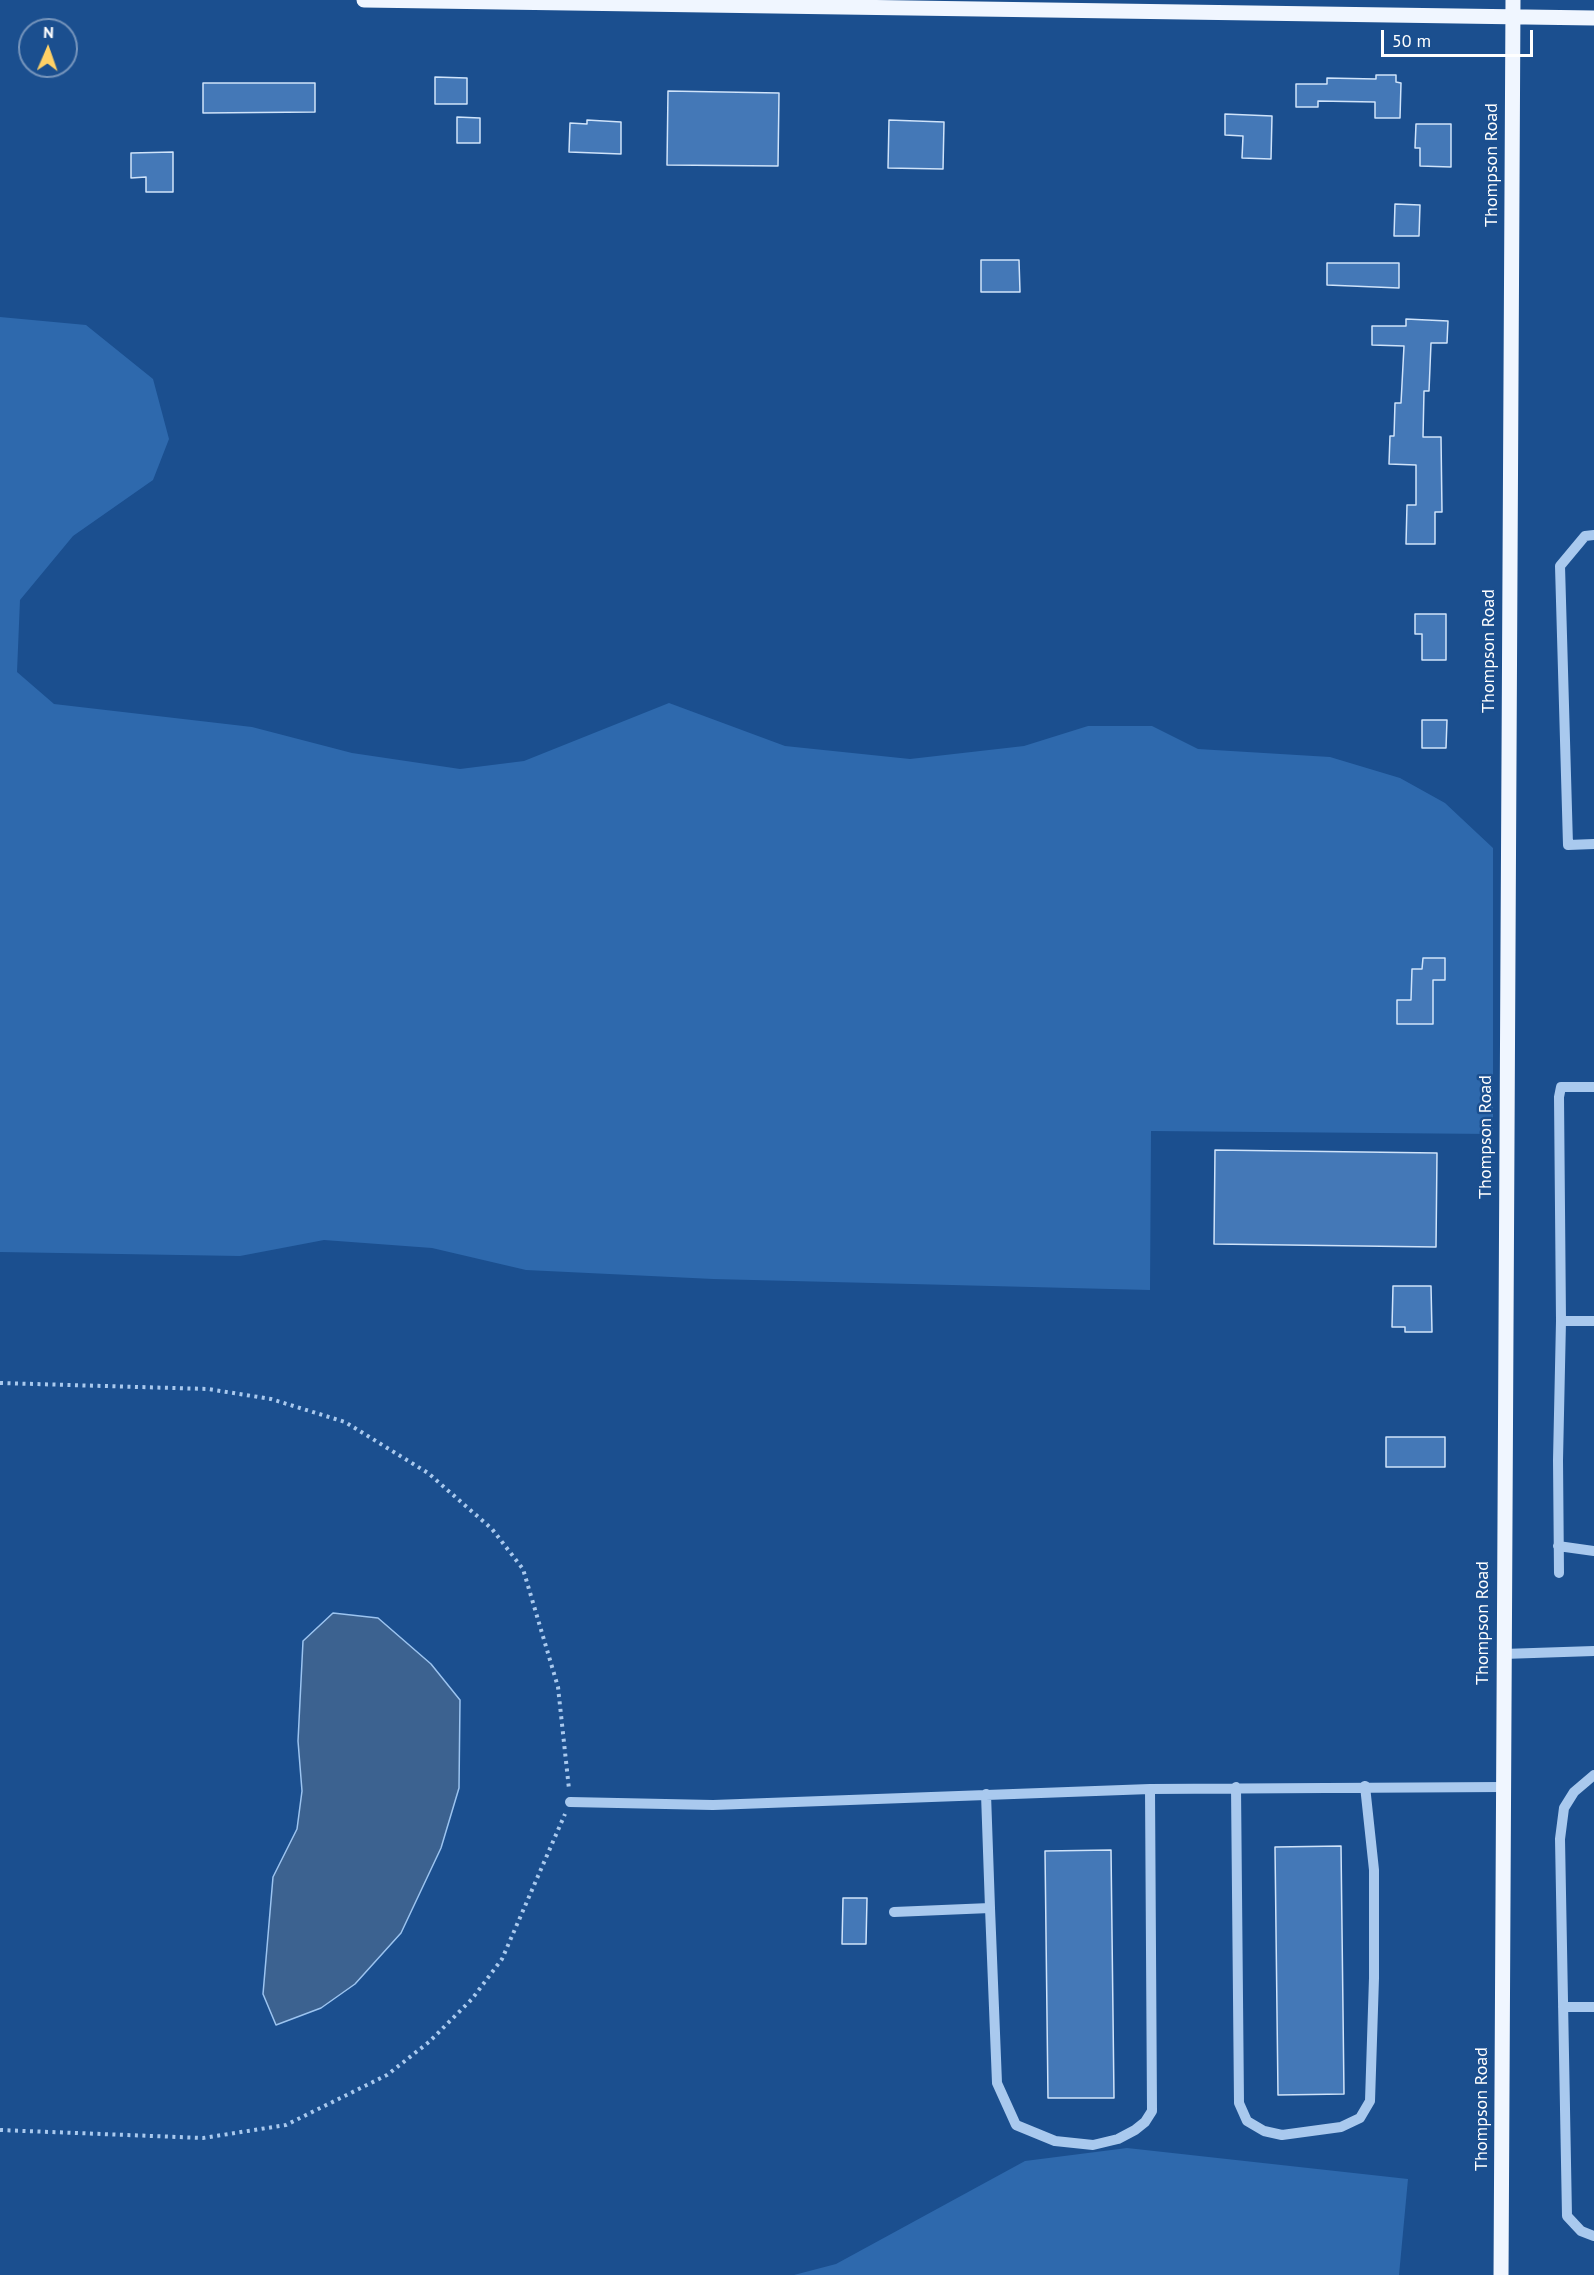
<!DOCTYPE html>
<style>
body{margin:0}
#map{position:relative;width:1594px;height:2275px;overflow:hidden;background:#1b4f8f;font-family:"PT Sans",sans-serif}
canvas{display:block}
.north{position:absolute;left:18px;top:18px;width:60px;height:60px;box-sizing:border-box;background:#1b4f8f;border:2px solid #7695bc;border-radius:50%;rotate:2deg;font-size:16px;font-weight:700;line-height:24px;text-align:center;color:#fff}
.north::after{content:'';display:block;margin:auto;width:21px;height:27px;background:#ffd166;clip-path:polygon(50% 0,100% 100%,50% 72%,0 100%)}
.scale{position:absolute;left:1381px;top:30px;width:152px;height:27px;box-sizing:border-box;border:3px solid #fff;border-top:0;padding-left:8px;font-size:18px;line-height:21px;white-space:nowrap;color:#fff;-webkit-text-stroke:4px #1b4f8f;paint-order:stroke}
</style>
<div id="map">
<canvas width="1594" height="2275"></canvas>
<div class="north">N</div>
<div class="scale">50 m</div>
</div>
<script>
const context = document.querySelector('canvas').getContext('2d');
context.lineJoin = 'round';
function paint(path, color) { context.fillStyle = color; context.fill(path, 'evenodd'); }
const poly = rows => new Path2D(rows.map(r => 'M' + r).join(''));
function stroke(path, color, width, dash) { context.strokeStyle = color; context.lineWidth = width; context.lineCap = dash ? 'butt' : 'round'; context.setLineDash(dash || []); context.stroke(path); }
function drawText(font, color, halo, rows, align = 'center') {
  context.font = font + ' "PT Sans",sans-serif'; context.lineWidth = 5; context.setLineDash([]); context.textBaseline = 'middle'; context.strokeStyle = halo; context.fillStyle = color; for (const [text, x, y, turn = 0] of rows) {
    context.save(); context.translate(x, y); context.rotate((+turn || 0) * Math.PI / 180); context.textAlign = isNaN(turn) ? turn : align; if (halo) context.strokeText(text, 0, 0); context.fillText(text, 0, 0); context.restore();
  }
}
paint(poly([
 [0,317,86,325,153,379,169,439,153,480,73,536,20,600,17,672,54,704,252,727,352,753,460,769,524,761,669,703,785,746,910,759,1024,746,1088,726,1152,726,1198,749,1330,757,1400,778,1445,803,1493,848,1493,1134,1151,1131,1150,1290,713,1279,526,1270,432,1248,324,1240,240,1256,0,1252],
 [1127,2148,1408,2179,1399,2275,794,2275,836,2264,1025,2161]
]), '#2e69ad');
const water = poly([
 [333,1613,378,1618,431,1664,460,1700,459,1788,441,1848,401,1933,355,1984,321,2008,276,2025,263,1994,273,1877,297,1829,302,1791,298,1741,303,1641,333,1613]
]);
paint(water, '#3c6290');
stroke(water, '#9cc4f0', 1.5);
const building = poly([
 [1376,75,1396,75,1396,82,1401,83,1400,118,1375,118,1375,102,1318,101,1318,107,1296,107,1296,84,1327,84,1327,78,1376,79,1376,75],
 [435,77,467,78,467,104,435,104,435,77],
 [203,83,315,83,315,112,203,113,203,83],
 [668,91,779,93,778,166,667,165,668,91],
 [1225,114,1272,116,1271,159,1242,158,1243,136,1225,135,1225,114],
 [457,117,480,118,480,143,457,143,457,117],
 [587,120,621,122,621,154,569,152,570,123,587,124,587,120],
 [889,120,944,122,943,169,888,168,889,120],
 [1416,124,1451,124,1451,167,1420,166,1420,148,1415,148,1416,124],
 [173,152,173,192,146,192,146,177,131,178,131,153,173,152],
 [1395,204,1420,205,1419,236,1394,236,1395,204],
 [981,260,1019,260,1020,292,981,292,981,260],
 [1327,263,1399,263,1399,288,1327,285,1327,263],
 [1406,319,1448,321,1447,343,1431,343,1429,391,1424,391,1423,437,1441,437,1442,512,1435,512,1435,544,1406,544,1407,505,1416,505,1416,465,1389,464,1390,436,1394,436,1395,403,1401,403,1404,346,1372,345,1372,326,1406,326,1406,319],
 [1415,614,1446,614,1446,660,1422,660,1422,634,1415,634,1415,614],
 [1422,720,1447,720,1446,748,1422,748,1422,720],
 [1423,958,1445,958,1445,980,1433,980,1433,1024,1397,1024,1397,1000,1411,1000,1412,969,1422,969,1423,958],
 [1215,1150,1437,1153,1436,1247,1214,1244,1215,1150],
 [1393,1286,1431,1286,1432,1332,1405,1332,1405,1327,1392,1327,1393,1286],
 [1386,1437,1445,1437,1445,1467,1386,1467,1386,1437],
 [1341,1846,1344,2094,1278,2095,1275,1847,1341,1846],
 [1111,1850,1114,2098,1048,2098,1045,1851,1111,1850],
 [843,1898,867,1898,866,1944,842,1944,843,1898]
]);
paint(building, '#4478b7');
stroke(building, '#cfe3fa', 1.5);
stroke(poly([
 [0,1383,208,1389,271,1399,345,1422,428,1473,492,1529,523,1569,558,1687,569,1789],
 [0,2130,203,2138,286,2125,387,2075,429,2042,472,1999,502,1959,565,1814]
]), '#a9c9ee', 4, [3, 4.5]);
stroke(poly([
 [1594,535,1585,536,1560,566,1568,845,1594,844],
 [1561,1321,1594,1321],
 [1558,1546,1594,1551],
 [1559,1573,1558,1460,1561,1321,1559,1097,1561,1087,1594,1087],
 [1503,1654,1594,1651],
 [1594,1775,1574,1792,1564,1808,1560,1839,1567,2216,1581,2231,1594,2236],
 [1236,1787,1239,2103,1247,2121,1264,2131,1282,2135,1341,2127,1360,2118,1370,2101,1374,1978,1374,1870,1365,1786],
 [570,1802,713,1805,1150,1789,1502,1787],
 [990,1908,997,2083,1016,2125,1055,2141,1093,2145,1118,2139,1135,2130,1145,2122,1152,2111,1150,1789],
 [894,1912,990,1908,986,1794],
 [1563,2007,1594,2007]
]), '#a9c9ee', 10);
stroke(poly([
 [364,0,1594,18],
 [1501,2275,1513,0]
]), '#f0f6ff', 15);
drawText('18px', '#fff', '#1b4f8f', [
 ["Thompson Road",1492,165,-90],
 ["Thompson Road",1489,651,-90],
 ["Thompson Road",1486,1137,-90],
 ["Thompson Road",1483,1623,-90],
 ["Thompson Road",1482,2109,-90]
]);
</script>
